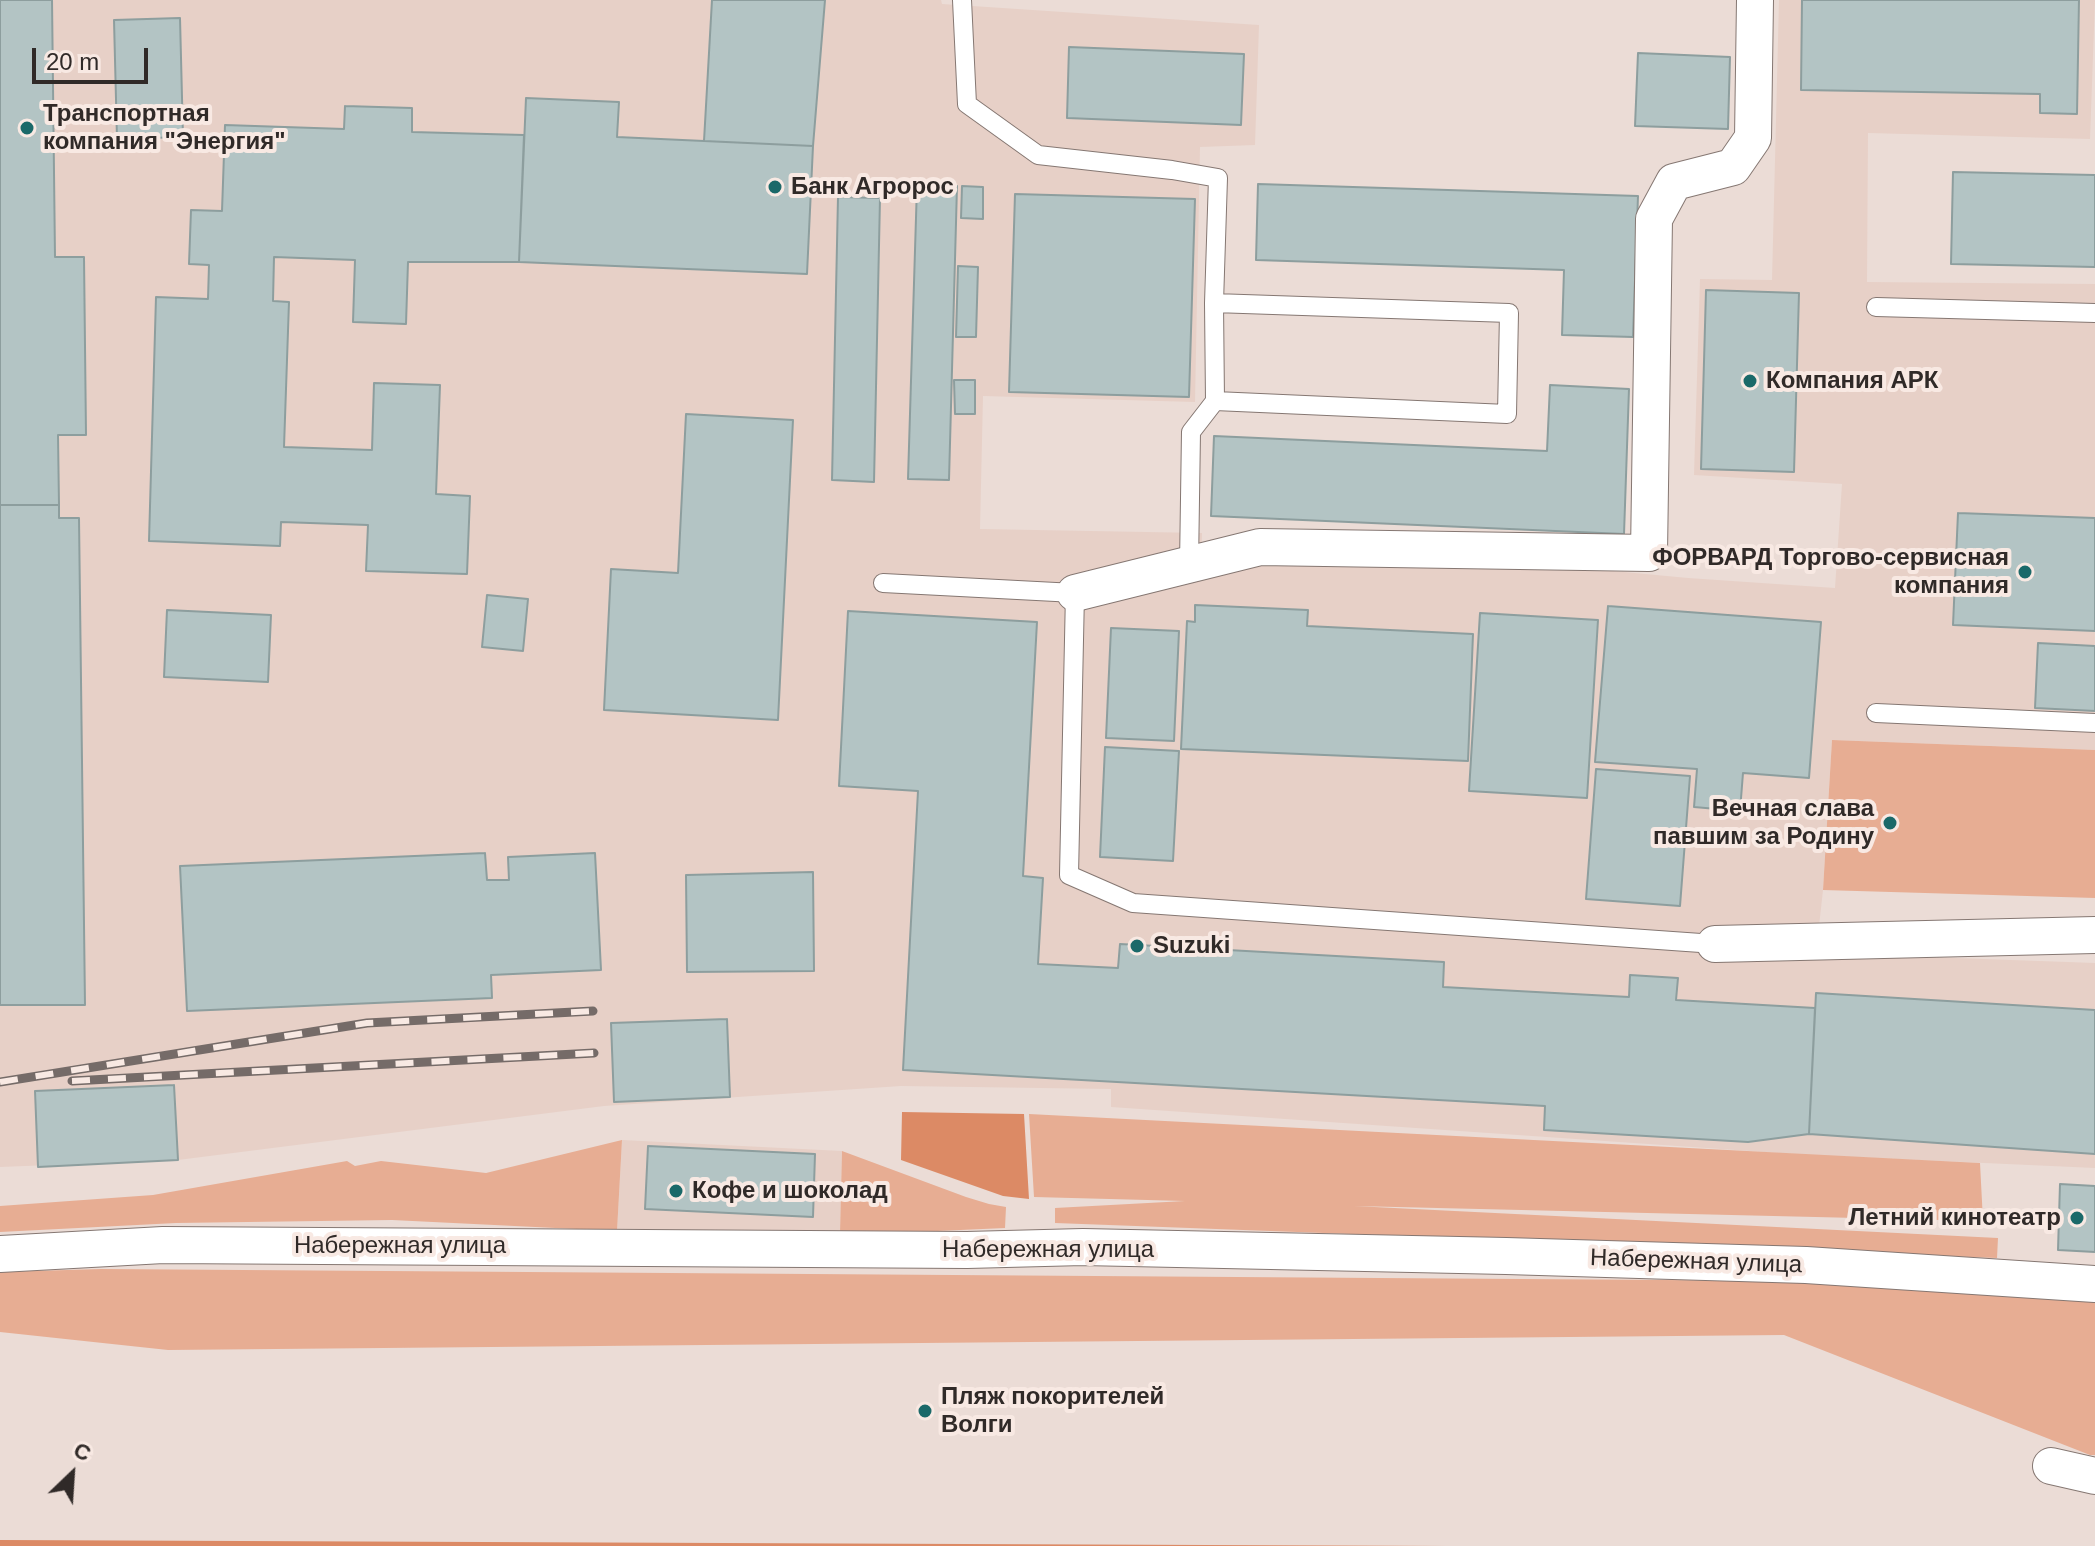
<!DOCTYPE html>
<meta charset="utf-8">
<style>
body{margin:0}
#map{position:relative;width:2095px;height:1546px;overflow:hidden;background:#ebdcd6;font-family:Helvetica,sans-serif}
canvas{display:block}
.north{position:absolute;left:32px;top:1434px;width:80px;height:80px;-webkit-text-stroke:6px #f8e9e3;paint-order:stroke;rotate:25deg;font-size:22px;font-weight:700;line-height:32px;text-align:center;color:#302a28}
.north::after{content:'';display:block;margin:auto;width:28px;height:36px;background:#302a28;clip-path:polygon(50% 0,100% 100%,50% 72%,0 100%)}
.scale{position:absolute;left:32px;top:48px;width:116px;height:36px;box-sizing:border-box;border:4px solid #302a28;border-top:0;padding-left:10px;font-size:24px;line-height:28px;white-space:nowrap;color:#302a28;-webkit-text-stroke:6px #f8e9e3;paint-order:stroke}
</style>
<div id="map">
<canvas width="2095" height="1546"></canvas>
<div class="north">С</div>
<div class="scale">20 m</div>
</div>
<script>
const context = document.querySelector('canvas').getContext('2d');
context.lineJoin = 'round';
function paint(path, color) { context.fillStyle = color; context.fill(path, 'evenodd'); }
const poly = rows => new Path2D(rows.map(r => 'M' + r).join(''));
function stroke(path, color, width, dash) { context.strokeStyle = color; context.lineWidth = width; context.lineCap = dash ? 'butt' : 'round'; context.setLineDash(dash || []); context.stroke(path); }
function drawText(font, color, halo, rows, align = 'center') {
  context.font = font + ' Helvetica,sans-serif'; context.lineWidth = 8; context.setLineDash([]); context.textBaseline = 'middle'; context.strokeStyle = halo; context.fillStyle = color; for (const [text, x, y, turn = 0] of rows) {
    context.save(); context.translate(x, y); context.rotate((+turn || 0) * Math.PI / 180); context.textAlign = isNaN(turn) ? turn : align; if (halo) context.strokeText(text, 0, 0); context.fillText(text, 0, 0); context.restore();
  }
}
paint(poly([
 [0,0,941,0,942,4,1259,25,1255,145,1200,147,1195,402,983,396,980,529,1202,533,1201,570,1290,560,1592,569,1688,578,1835,588,1842,484,1694,475,1700,279,1772,280,1779,0,2095,0,2090,139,1868,133,1867,282,2095,284,2095,750,1832,740,1823,890,1816,953,2095,963,2095,1168,1808,1155,1111,1107,1111,1089,901,1086,604,1106,178,1160,0,1167],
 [622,1140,842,1151,840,1233,617,1231]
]), '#e7d0c7');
paint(poly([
 [1832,740,2095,750,2095,898,1823,890],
 [1029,1114,1980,1163,1983,1221,1354,1206,1998,1238,1997,1258,1055,1223,1055,1208,1185,1201,1034,1197],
 [622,1140,617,1231,392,1220,176,1223,0,1232,0,1206,153,1195,347,1161,355,1166,381,1161,486,1173],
 [842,1151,966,1197,989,1204,1006,1207,1005,1228,893,1233,840,1233],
 [101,1269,1804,1281,2095,1301,2095,1455,2090,1455,1784,1335,168,1350,0,1332,0,1272]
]), '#e7ad93');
paint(poly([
 [902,1112,1024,1114,1029,1199,1003,1196,901,1160],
 [0,1540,1446,1546,0,1546]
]), '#dc8a65');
const building = poly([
 [0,0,52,0,55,257,84,257,86,435,58,435,59,505,0,505,0,0],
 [712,0,825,0,813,146,704,141,712,0],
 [1802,0,2079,0,2077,114,2040,113,2040,94,1801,90,1802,0],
 [180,18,183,137,117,139,114,20,180,18],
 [1069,47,1244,54,1241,125,1067,118,1069,47],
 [1638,53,1730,57,1728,129,1635,126,1638,53],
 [526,98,619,102,617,137,813,146,807,274,519,262,526,98],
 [345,106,412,108,412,132,524,135,519,262,408,262,406,324,353,322,355,260,274,257,273,301,289,302,284,447,372,450,374,383,440,385,436,494,470,496,467,574,366,571,368,525,281,522,280,546,149,541,156,297,208,299,209,265,189,264,191,210,222,211,225,125,344,129,345,106],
 [1953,172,2095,175,2095,267,1951,264,1953,172],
 [1258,184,1638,196,1633,337,1562,335,1564,270,1256,260,1258,184],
 [917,185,957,186,949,480,908,479,917,185],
 [962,186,983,187,983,219,961,218,962,186],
 [1015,194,1195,199,1189,397,1009,392,1015,194],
 [838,197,880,198,874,482,832,480,838,197],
 [958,266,978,267,976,337,956,337,958,266],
 [1706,290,1799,293,1794,472,1701,469,1706,290],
 [954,380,975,380,975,414,955,414,954,380],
 [1550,385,1629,389,1624,534,1211,516,1214,436,1547,451,1550,385],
 [686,414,793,420,778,720,604,710,611,569,678,573,686,414],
 [0,505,59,505,59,518,79,518,85,1005,0,1005,0,505],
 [1958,513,2095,518,2095,631,1953,625,1958,513],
 [487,595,528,599,523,651,482,647,487,595],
 [1195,605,1308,610,1307,626,1473,634,1468,761,1181,749,1187,621,1195,622,1195,605],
 [1608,606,1821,622,1809,778,1743,773,1740,811,1694,807,1697,769,1595,762,1608,606],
 [167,610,271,615,268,682,164,677,167,610],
 [848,611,1037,622,1023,876,1043,878,1038,964,1118,968,1120,944,1444,962,1443,987,1629,997,1630,975,1678,978,1676,1000,1815,1008,1809,1134,1748,1142,1544,1130,1545,1106,903,1070,918,791,839,786,848,611],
 [1480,613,1598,620,1587,798,1469,791,1480,613],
 [1111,628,1179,631,1174,741,1106,738,1111,628],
 [2038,643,2095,646,2095,711,2035,708,2038,643],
 [1105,747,1179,751,1173,861,1100,857,1105,747],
 [1596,769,1690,776,1680,906,1586,899,1596,769],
 [485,853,487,880,509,880,508,857,595,853,601,970,491,975,492,998,187,1011,180,866,485,853],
 [813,872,814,971,687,972,686,875,813,872],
 [1816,993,2095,1010,2095,1154,1809,1134,1816,993],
 [727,1019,730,1097,614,1102,611,1023,727,1019],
 [174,1085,178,1160,38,1167,35,1091,174,1085],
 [648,1146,815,1154,813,1217,645,1209,648,1146],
 [2060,1184,2095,1186,2095,1252,2058,1250,2060,1184]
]);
paint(building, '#b3c4c4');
stroke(building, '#8d9e9e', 2);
const lane = poly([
 [962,0,967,104,1038,155,1172,170,1218,178,1214,303,1509,313,1507,414,1215,401,1191,432,1189,565],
 [1214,303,1215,401],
 [1876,307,2095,313],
 [883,583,1075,593,1069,875,1133,903,1715,944],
 [1876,713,2095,723]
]);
const street = poly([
 [1075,593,1260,547,1649,553,1654,219,1674,182,1733,167,1753,138,1755,0],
 [1715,944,2095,935],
 [0,1254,163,1245,967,1250,1083,1247,1506,1256,1806,1265,2095,1284],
 [2051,1466,2095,1476]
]);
stroke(lane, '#857772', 20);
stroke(street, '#857772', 38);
stroke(lane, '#fff', 18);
stroke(street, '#fff', 36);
const rail = poly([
 [72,1081,594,1053],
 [0,1082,367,1023,593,1011]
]);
stroke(rail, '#756b68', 9);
stroke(rail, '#f8e9e3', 6, [18]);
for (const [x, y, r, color] of [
 [27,128,8,"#1b6969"],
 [775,187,8,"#1b6969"],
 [1750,381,8,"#1b6969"],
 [2025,572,8,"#1b6969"],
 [1890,823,8,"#1b6969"],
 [1137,946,8,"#1b6969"],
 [676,1191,8,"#1b6969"],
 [2077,1218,8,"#1b6969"],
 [925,1411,8,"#1b6969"]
]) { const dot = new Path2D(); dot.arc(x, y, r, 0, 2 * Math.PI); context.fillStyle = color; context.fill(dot); stroke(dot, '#f8e9e3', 3); }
drawText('bold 24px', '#302a28', '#f8e9e3', [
 ["Транспортная",43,114],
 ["компания \"Энергия\"",43,142],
 ["Банк Агророс",791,187],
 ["Компания АРК",1766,381],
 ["ФОРВАРД Торгово-сервисная",2009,558,"right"],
 ["компания",2009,586,"right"],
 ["Вечная слава",1874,809,"right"],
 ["павшим за Родину",1874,837,"right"],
 ["Suzuki",1153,946],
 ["Кофе и шоколад",692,1191],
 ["Летний кинотеатр",2061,1218,"right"],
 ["Пляж покорителей",941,1397],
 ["Волги",941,1425]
], 'left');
drawText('24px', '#302a28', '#f8e9e3', [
 ["Набережная улица",400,1246],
 ["Набережная улица",1048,1250],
 ["Набережная улица",1696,1262,2]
]);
</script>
